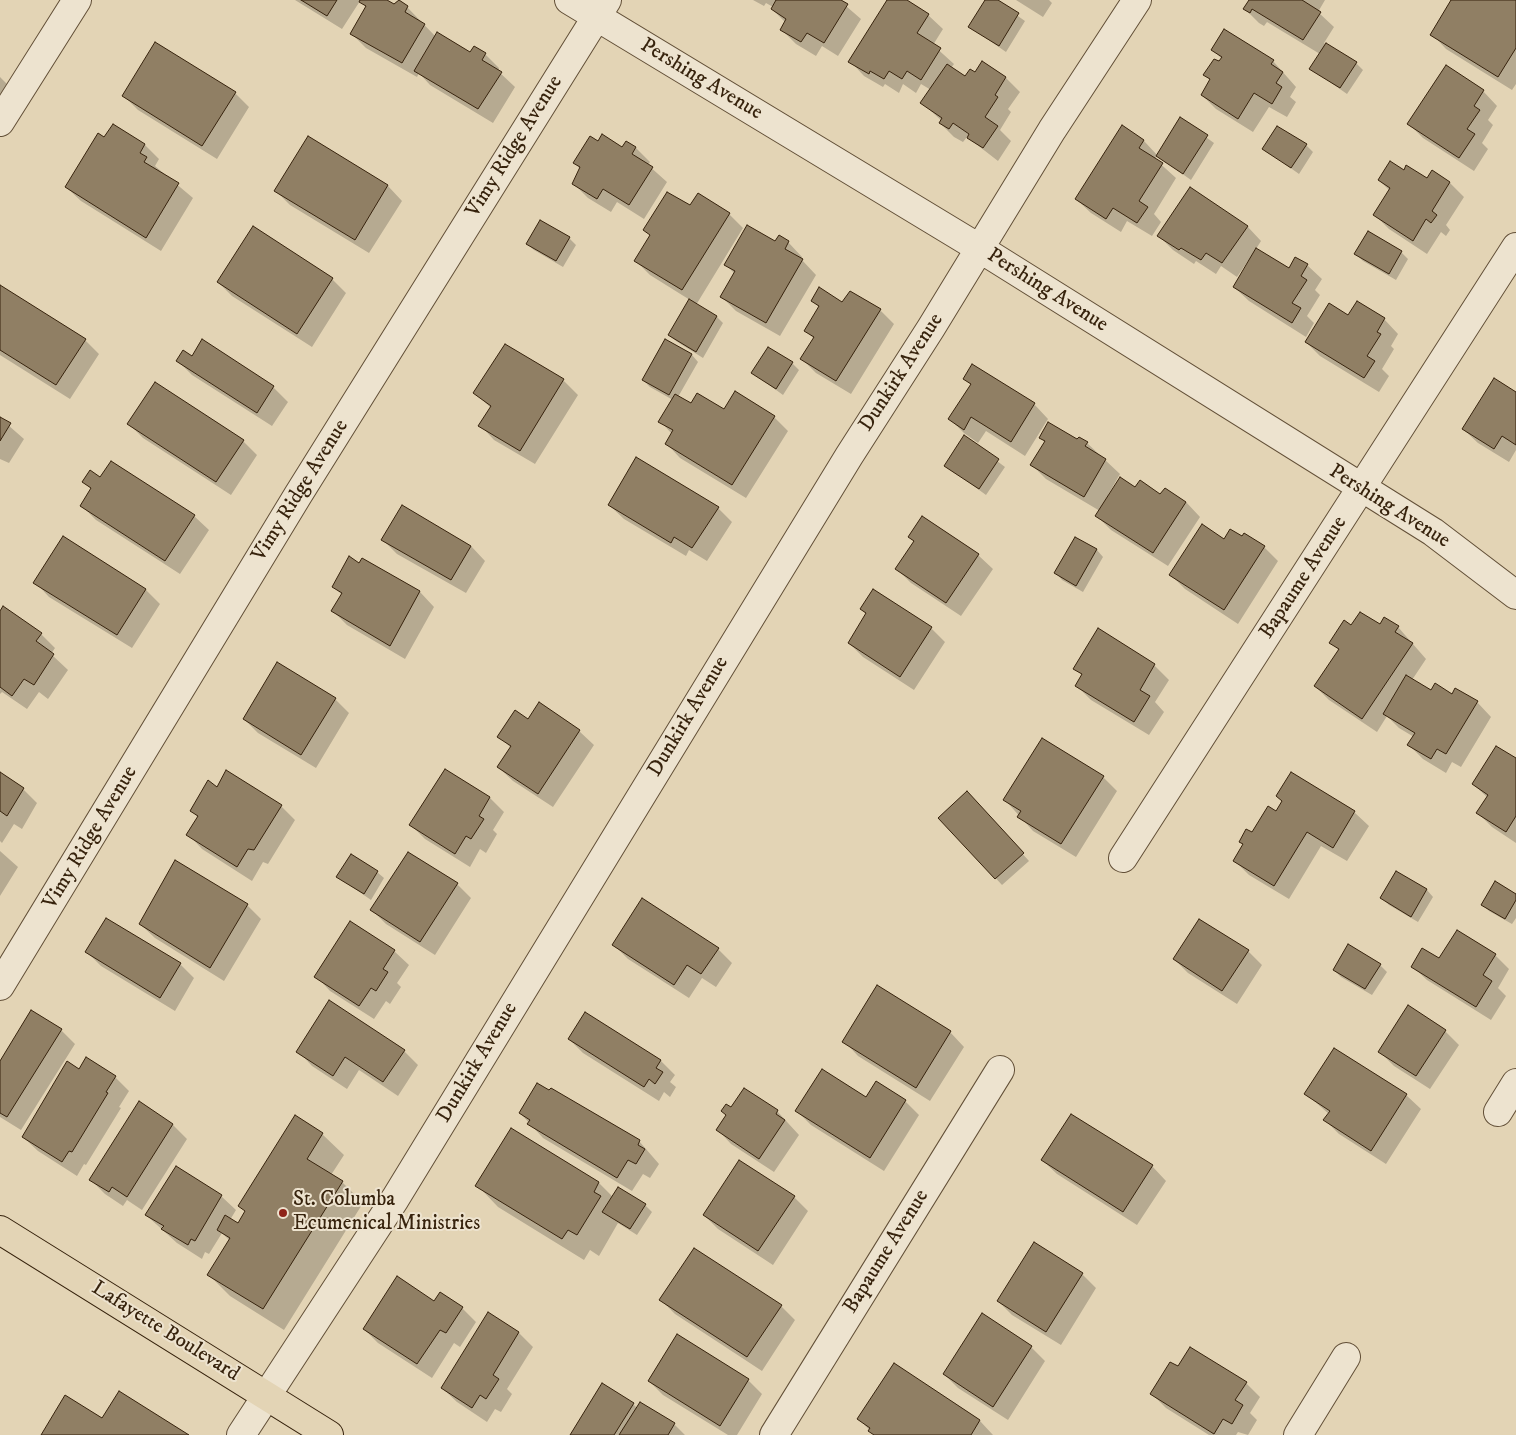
<!DOCTYPE html>
<style>
body{margin:0}
canvas{display:block;background:#e3d4b5}
</style>
<canvas width="1516" height="1435"></canvas>
<script>
const context = document.querySelector('canvas').getContext('2d');
context.lineJoin = 'round';
function paint(path, color) { context.fillStyle = color; context.fill(path, 'evenodd'); }
const poly = rows => new Path2D(rows.map(r => 'M' + r).join(''));
function stroke(path, color, width, dash) { context.strokeStyle = color; context.lineWidth = width; context.lineCap = dash ? 'butt' : 'round'; context.setLineDash(dash || []); context.stroke(path); }
function drawText(font, color, halo, rows, align = 'center') {
  context.font = font + ' "IM FELL DW Pica",serif'; context.lineWidth = 4; context.setLineDash([]); context.textBaseline = 'middle'; context.strokeStyle = halo; context.fillStyle = color; for (const [text, x, y, turn = 0] of rows) {
    context.save(); context.translate(x, y); context.rotate((+turn || 0) * Math.PI / 180); context.textAlign = isNaN(turn) ? turn : align; if (halo) context.strokeText(text, 0, 0); context.fillText(text, 0, 0); context.restore();
  }
}
paint(poly([
 [295,0,384,0,394,6,397,1,407,7,436,37,471,53,485,54,499,68,498,71,515,87,493,123,430,85,419,73,417,77,366,48,352,34,367,8,360,1,342,29],
 [753,0,839,0,861,19,838,56,822,46,816,56,796,44,781,29,785,22,772,9,773,7,766,3,764,6],
 [888,0,904,0,928,15,943,29,933,45,954,64,951,68,965,78,975,74,982,63,1006,78,1020,92,1008,109,1011,112,1000,130,1011,141,998,161,967,137,963,142,954,137,940,123,942,121,922,103,931,90,921,84,916,93,903,84,899,93,885,84,883,87,864,76,850,61],
 [986,0,995,0,1025,21,1006,52,970,27],
 [1016,0,1049,0,1052,3,1043,17],
 [1250,0,1325,0,1318,12,1334,27,1324,43,1356,63,1363,70,1347,94,1310,68,1320,54,1267,22,1264,26,1259,23,1245,9],
 [1452,0,1516,0,1516,84,1512,90,1446,49,1432,34],
 [1213,50,1273,61,1296,87,1290,97,1296,102,1287,117,1269,107,1253,132,1216,109,1202,95,1211,81,1205,75,1222,59],
 [1446,67,1483,91,1497,106,1488,120,1493,125,1482,143,1488,149,1474,171,1423,138,1409,124],
 [0,77,7,84,0,95],
 [235,93,249,107,217,159,138,110,124,96],
 [1181,119,1214,143,1191,180,1157,156,1155,159,1176,178,1154,214,1161,222,1152,236,1127,221,1121,232,1091,213,1076,199,1122,127,1144,141,1158,156],
 [113,126,145,145,159,159,155,166,193,198,161,251,81,201,66,187],
 [308,138,388,186,402,201,369,253,290,205,276,191],
 [598,142,623,149,626,143,636,148,650,162,648,165,667,182,644,219,617,202,611,212,588,198,574,184,580,169,575,163],
 [1306,145,1313,152,1299,174,1264,149],
 [1404,172,1428,180,1433,172,1450,183,1464,197,1446,225,1450,230,1446,236,1441,232,1427,254,1389,229,1375,215,1390,191,1379,180],
 [691,207,729,214,743,228,696,305,717,317,723,323,703,358,676,341,669,335,690,300,650,275,636,261],
 [1247,226,1261,241,1256,249,1289,269,1307,265,1322,279,1315,290,1320,295,1307,316,1314,323,1306,337,1249,301,1234,287,1250,262,1248,261,1237,277,1221,266,1216,274,1196,261,1194,264,1173,250,1159,236],
 [569,238,576,245,563,267,534,250,527,244],
 [788,242,802,257,801,259,816,275,780,336,736,311,722,297,735,274,726,265,776,243],
 [1401,252,1408,259,1396,280,1363,261,1356,254],
 [332,279,346,293,312,347,232,296,218,282],
 [0,286,85,340,99,354,70,399,0,355],
 [812,301,843,303,880,310,894,324,851,394,816,373,802,359,814,339,806,331,820,308],
 [1348,316,1384,319,1398,334,1391,346,1394,349,1382,369,1389,376,1379,392,1320,356,1306,342],
 [202,341,273,387,288,402,272,426,192,375,178,361,193,357],
 [666,341,692,355,698,362,678,397,691,405,774,417,788,431,746,498,680,458,666,443,672,434,660,421,673,400,650,387,643,380],
 [506,346,563,380,578,395,535,464,494,440,480,425,491,408,475,393],
 [792,363,799,370,783,395,753,373],
 [965,379,1034,404,1048,419,1025,456,986,431,978,443,964,433,950,419,971,385],
 [1516,394,1516,450,1509,462,1478,443,1463,429],
 [0,418,24,439,9,463,0,459],
 [129,424,243,441,257,455,231,495,143,438],
 [965,437,1005,467,986,495,945,465],
 [1040,437,1087,443,1120,474,1108,495,1110,496,1136,489,1186,502,1200,517,1168,566,1111,530,1097,516,1100,511,1046,479,1032,465,1045,443],
 [84,482,194,516,209,530,180,574,96,520,82,506,92,490],
 [609,505,718,508,732,522,707,561,689,550,686,556,624,519],
 [910,537,978,555,993,569,961,616,911,583,897,569,914,542],
 [63,538,146,590,160,604,132,648,49,597,35,582],
 [1076,538,1097,550,1103,557,1083,592,1062,580,1056,573],
 [383,540,471,546,485,561,466,593,397,554],
 [1224,540,1264,547,1278,561,1238,624,1185,589,1170,574],
 [363,559,420,592,434,607,405,659,347,625,333,611,342,595,333,586,359,565],
 [861,609,931,628,945,642,914,690,863,657,849,643,867,615],
 [0,613,41,634,55,648,51,654,68,670,48,699,39,692,27,709,2,692,0,694],
 [1380,626,1398,627,1426,659,1412,680,1432,691,1477,702,1491,717,1461,767,1452,762,1446,773,1423,759,1409,745,1414,737,1399,728,1387,716,1377,732,1329,700,1315,686,1339,651,1331,642,1352,627],
 [1098,630,1154,665,1169,680,1155,702,1164,712,1149,735,1091,700,1077,686,1083,676,1075,669],
 [335,699,349,713,316,768,258,733,244,719],
 [579,731,594,745,553,807,513,781,498,767,511,748,499,736],
 [1516,760,1516,843,1492,827,1478,813,1488,798,1473,784],
 [445,770,490,798,504,812,493,830,497,834,486,853,480,849,470,867,425,839,411,825],
 [0,773,23,789,37,803,22,829,14,824,2,843,0,841],
 [1103,777,1117,791,1076,857,1033,831,1005,800],
 [217,789,281,806,295,820,268,864,263,862,252,881,202,849,188,834,198,818,192,811],
 [974,800,1029,861,1002,885,940,818],
 [1277,812,1354,812,1369,826,1347,861,1321,846,1289,899,1249,875,1235,861,1244,846,1240,842],
 [0,851,18,867,0,896],
 [377,872,384,878,371,900,338,877],
 [1397,872,1427,890,1433,897,1418,922,1389,905,1382,898],
 [457,884,471,898,435,955,386,924,372,910],
 [1516,895,1516,918,1512,924,1489,911,1482,904],
 [247,905,261,919,224,981,155,938,140,924],
 [613,944,718,949,732,963,716,987,702,978,689,998,628,959],
 [394,951,409,965,397,983,401,987,390,1004,386,1001,374,1019,330,991,316,976],
 [1248,951,1262,965,1237,1004,1188,973,1174,959],
 [87,952,180,964,194,978,175,1011,101,966],
 [1495,955,1509,969,1498,988,1506,996,1491,1020,1427,980,1412,966,1439,960],
 [1380,965,1387,972,1372,995,1341,977,1334,970],
 [585,1014,661,1061,675,1075,670,1082,676,1087,670,1097,664,1092,659,1101,583,1053,569,1039],
 [61,1030,75,1044,21,1130,0,1117,0,1063],
 [1445,1031,1459,1045,1430,1089,1394,1066,1380,1052],
 [950,1032,964,1047,930,1101,858,1056,844,1041],
 [1334,1050,1406,1095,1421,1109,1386,1164,1339,1134,1325,1120,1329,1114,1306,1094],
 [298,1051,404,1051,418,1065,398,1096,359,1070,347,1089,312,1066],
 [79,1070,115,1077,129,1091,119,1107,121,1108,86,1165,84,1164,77,1176,38,1151,23,1137],
 [866,1098,905,1101,919,1115,884,1171,811,1125,797,1111],
 [139,1103,173,1125,187,1139,142,1210,127,1200,123,1206,105,1194,91,1180],
 [731,1109,777,1111,799,1135,774,1172,731,1144,717,1129],
 [520,1113,639,1141,659,1164,650,1178,643,1174,632,1191,543,1138],
 [511,1130,599,1183,613,1197,645,1205,652,1212,637,1235,618,1223,599,1256,590,1250,584,1260,498,1207,477,1185],
 [322,1134,344,1155,331,1175,342,1182,363,1203,284,1330,230,1296,209,1275,230,1241,222,1233,209,1254,205,1252,202,1259,177,1243,146,1215,176,1168,221,1196,236,1210,230,1220,238,1225],
 [1042,1160,1152,1166,1166,1181,1137,1225,1057,1174],
 [794,1197,808,1211,773,1265,718,1229,704,1215],
 [1082,1274,1096,1288,1061,1345,1012,1315,998,1301],
 [661,1300,781,1306,795,1320,762,1371,675,1314],
 [435,1302,462,1308,476,1322,460,1347,454,1343,432,1378,378,1343,364,1329],
 [488,1314,519,1333,533,1347,507,1389,512,1394,501,1412,495,1409,487,1422,457,1402,442,1388],
 [1031,1347,1045,1361,1008,1420,958,1388,944,1374],
 [894,1364,980,1421,993,1435,874,1435,858,1418],
 [1178,1368,1246,1383,1260,1397,1250,1413,1257,1420,1248,1435,1238,1432,1236,1435,1209,1435,1166,1408,1152,1394],
 [748,1380,762,1394,737,1435,728,1435,663,1395,649,1381],
 [633,1404,637,1408,674,1424,685,1435,571,1435]
]), '#0003');
const building = poly([
 [301,0,337,0,327,16,301,0],
 [360,0,387,0,394,4,399,0,408,6,405,12,425,24,402,63,350,34,366,6,359,2,360,0],
 [776,0,841,0,848,4,824,43,807,33,801,42,780,30,786,19,771,9,776,0],
 [887,0,907,0,929,14,917,33,941,48,921,80,907,71,902,79,889,71,884,79,870,71,869,74,848,62,887,0],
 [985,0,998,0,1019,13,999,46,968,27,985,0],
 [1249,0,1302,0,1321,12,1303,40,1252,9,1250,13,1243,9,1249,0],
 [1451,0,1516,0,1516,48,1498,77,1430,35,1451,0],
 [1224,29,1274,60,1271,64,1283,72,1276,83,1282,87,1272,104,1254,93,1238,119,1201,95,1210,79,1203,75,1214,59,1219,61,1222,57,1211,50,1224,29],
 [437,32,470,52,474,46,486,53,482,60,502,72,478,109,414,71,437,32],
 [155,42,236,92,202,146,122,96,155,42],
 [1326,43,1357,62,1340,88,1309,69,1326,43],
 [982,61,1006,77,995,95,998,97,985,117,998,126,983,148,967,138,969,134,953,123,949,129,939,123,942,118,920,103,947,64,965,76,970,69,975,72,982,61],
 [1446,65,1484,90,1474,106,1480,110,1467,129,1475,134,1459,158,1407,124,1446,65],
 [1180,117,1208,135,1183,174,1156,156,1180,117],
 [113,124,145,144,140,153,147,157,144,162,179,183,146,238,65,187,98,133,104,137,113,124],
 [1122,125,1144,140,1139,148,1163,163,1139,201,1148,207,1137,223,1113,208,1106,219,1075,199,1122,125],
 [1277,126,1307,144,1291,168,1262,149,1277,126],
 [602,134,622,147,626,141,636,147,632,154,653,167,629,205,603,189,597,199,572,184,580,167,573,163,590,136,598,141,602,134],
 [308,136,388,185,355,240,274,191,308,136],
 [1390,161,1404,170,1406,165,1427,178,1432,170,1450,182,1432,211,1437,215,1431,223,1426,219,1413,241,1373,215,1390,188,1378,180,1390,161],
 [1190,187,1248,226,1222,263,1206,253,1201,260,1181,248,1179,250,1157,236,1190,187],
 [667,192,690,205,698,193,730,213,682,290,634,261,650,235,643,230,667,192],
 [540,220,570,237,556,261,526,244,540,220],
 [747,225,775,241,779,235,789,241,785,249,803,259,766,323,720,297,735,271,724,265,747,225],
 [253,226,333,278,297,334,217,282,253,226],
 [1368,231,1402,251,1389,274,1354,254,1368,231],
 [1256,248,1289,268,1295,257,1308,264,1301,276,1307,280,1292,303,1301,308,1292,323,1233,287,1256,248],
 [0,285,86,339,56,385,0,350,0,285],
 [819,287,842,302,850,291,881,309,836,381,800,359,814,337,804,331,819,306,811,301,819,287],
 [689,299,717,316,696,352,668,335,689,299],
 [1357,301,1385,318,1377,332,1381,334,1367,356,1375,361,1364,378,1305,342,1329,303,1348,315,1357,301],
 [202,339,274,386,257,413,176,361,183,350,192,356,202,339],
 [665,339,692,354,669,395,642,380,665,339],
 [505,344,564,379,520,451,478,426,491,406,473,393,505,344],
 [768,347,793,362,776,389,751,373,768,347],
 [972,364,1035,403,1011,442,971,417,964,430,948,419,971,384,963,379,972,364],
 [1494,378,1516,392,1516,445,1502,436,1494,449,1462,429,1494,378],
 [155,382,244,440,216,482,127,424,155,382],
 [735,391,775,416,732,485,665,444,673,430,658,422,675,394,691,403,697,393,724,409,735,391],
 [0,417,11,423,0,441,0,417],
 [1048,422,1077,439,1079,437,1088,442,1085,446,1106,459,1084,497,1030,465,1045,441,1039,438,1048,422],
 [964,435,999,459,979,489,944,466,964,435],
 [636,457,719,507,692,548,674,537,671,543,608,505,636,457],
 [111,461,195,515,165,561,80,506,91,488,82,482,90,470,100,477,111,461],
 [1120,477,1135,487,1140,480,1160,494,1165,488,1186,502,1153,553,1095,516,1120,477],
 [402,505,471,546,451,580,381,540,402,505],
 [922,516,979,554,946,603,895,569,914,541,908,537,922,516],
 [1202,524,1224,539,1230,529,1242,536,1244,533,1265,546,1224,610,1169,575,1202,524],
 [63,536,146,589,117,635,33,583,63,536],
 [1075,537,1097,549,1076,586,1054,573,1075,537],
 [349,556,359,563,362,558,420,591,390,646,331,611,342,593,332,587,349,556],
 [873,589,932,627,900,677,848,643,866,613,860,609,873,589],
 [3,606,42,633,36,641,54,654,34,685,24,679,12,696,0,687,0,611,3,606],
 [1360,612,1380,624,1384,617,1399,626,1395,632,1413,643,1362,719,1314,686,1339,649,1329,643,1344,620,1351,625,1360,612],
 [1098,628,1155,664,1140,690,1150,696,1134,722,1075,686,1082,674,1073,669,1098,628],
 [277,662,336,698,301,755,243,719,277,662],
 [1406,675,1431,690,1435,683,1452,694,1455,688,1478,701,1446,754,1437,749,1431,759,1407,745,1415,733,1383,714,1406,675],
 [539,702,580,730,538,794,497,767,511,746,497,737,515,710,528,719,539,702],
 [1042,738,1104,776,1061,844,1017,817,1021,811,1003,800,1042,738],
 [1496,746,1516,758,1516,816,1506,832,1476,813,1488,795,1472,784,1496,746],
 [445,769,490,797,479,816,484,819,471,839,466,836,455,854,409,825,445,769],
 [226,770,282,805,254,850,248,849,237,867,186,835,198,816,190,811,208,780,217,787,226,770],
 [0,772,24,788,7,816,0,811,0,772],
 [1291,772,1355,811,1333,848,1307,832,1274,886,1233,861,1243,844,1239,842,1246,829,1252,832,1268,806,1276,811,1282,801,1276,796,1291,772],
 [967,791,1024,853,995,879,938,818,967,791],
 [408,852,458,883,420,942,370,910,408,852],
 [351,854,378,871,364,894,336,877,351,854],
 [175,860,248,904,210,968,139,924,175,860],
 [1396,871,1427,889,1411,917,1380,898,1396,871],
 [1495,881,1516,894,1516,900,1505,919,1481,905,1495,881],
 [642,898,719,948,701,974,687,965,674,985,612,945,642,898],
 [106,918,181,963,160,998,85,952,106,918],
 [1199,919,1249,950,1222,991,1173,959,1199,919],
 [350,921,395,950,383,969,388,972,376,991,371,988,359,1006,314,977,350,921],
 [1457,930,1496,954,1483,975,1492,981,1476,1007,1411,967,1422,948,1439,958,1457,930],
 [1348,944,1381,964,1365,989,1333,970,1348,944],
 [877,985,951,1031,916,1088,842,1042,877,985],
 [329,1000,405,1050,383,1082,345,1057,333,1076,296,1052,329,1000],
 [1408,1005,1446,1030,1416,1076,1378,1052,1408,1005],
 [31,1010,62,1029,7,1117,0,1113,0,1061,31,1010],
 [585,1012,661,1060,656,1068,663,1072,655,1084,649,1079,644,1087,568,1039,585,1012],
 [1334,1048,1407,1094,1371,1151,1323,1120,1330,1111,1304,1094,1334,1048],
 [86,1057,116,1076,106,1092,108,1093,72,1152,69,1151,62,1162,22,1137,67,1061,79,1069,86,1057],
 [822,1069,866,1097,876,1081,906,1100,870,1158,795,1111,822,1069],
 [537,1083,549,1090,551,1088,640,1140,638,1145,645,1149,636,1164,628,1160,617,1178,527,1124,530,1120,519,1113,537,1083],
 [744,1088,778,1110,776,1114,785,1120,759,1159,716,1130,726,1115,721,1111,726,1104,731,1107,744,1088],
 [139,1101,173,1124,127,1197,112,1187,109,1192,89,1180,139,1101],
 [1071,1114,1153,1165,1123,1212,1041,1160,1071,1114],
 [295,1115,323,1133,307,1159,343,1181,263,1309,207,1275,230,1238,217,1230,225,1215,238,1223,245,1211,238,1206,295,1115],
 [511,1128,599,1182,594,1192,601,1196,577,1235,568,1230,562,1239,475,1186,511,1128],
 [739,1160,795,1196,758,1251,703,1215,739,1160],
 [176,1166,222,1195,195,1241,191,1239,188,1245,161,1229,164,1226,145,1215,176,1166],
 [618,1187,646,1204,630,1229,602,1212,618,1187],
 [1034,1242,1083,1273,1046,1332,997,1301,1034,1242],
 [694,1248,782,1305,747,1357,659,1300,694,1248],
 [397,1276,434,1301,440,1292,463,1307,446,1333,440,1330,417,1364,363,1329,397,1276],
 [488,1312,519,1332,493,1375,499,1379,486,1399,480,1395,472,1408,441,1388,488,1312],
 [982,1313,1032,1346,993,1407,943,1374,982,1313],
 [677,1334,749,1379,720,1426,648,1381,677,1334],
 [1190,1347,1247,1382,1235,1400,1243,1405,1232,1424,1223,1419,1214,1434,1150,1394,1170,1362,1178,1366,1190,1347],
 [894,1363,980,1420,971,1435,874,1435,868,1431,870,1428,857,1419,894,1363],
 [602,1383,634,1403,614,1435,570,1435,602,1383],
 [119,1391,189,1435,41,1435,65,1395,102,1418,119,1391],
 [640,1402,675,1423,668,1435,619,1435,640,1402]
]);
paint(building, '#907f64');
stroke(building, '#37230d', 1);
const minor = poly([
 [569,0,979,248,1433,532,1516,595],
 [0,122,77,0],
 [1123,858,1516,247],
 [0,986,298,495,607,0],
 [1498,1112,1516,1083],
 [241,1435,395,1199,849,456,931,328,1052,130,1137,0],
 [774,1435,1000,1070],
 [1298,1435,1346,1357]
]);
const major = poly([
 [0,1230,329,1435]
]);
stroke(minor, '#624f37', 30);
stroke(major, '#37230d', 30);
stroke(minor, '#ede3cf', 28);
stroke(major, '#e3d4b5', 28);
for (const [x, y, r, color] of [
 [283,1213,5,"#8f2418"]
]) { const dot = new Path2D(); dot.arc(x, y, r, 0, 2 * Math.PI); context.fillStyle = color; context.fill(dot); stroke(dot, '#ede3cf', 2); }
drawText('21px', '#37230d', '#ede3cf', [
 ["Pershing Avenue",701,80,31],
 ["Vimy Ridge Avenue",515,147,-58],
 ["Pershing Avenue",1047,291,32],
 ["Dunkirk Avenue",902,373,-57],
 ["Vimy Ridge Avenue",301,491,-58],
 ["Pershing Avenue",1389,507,32],
 ["Bapaume Avenue",1304,578,-57],
 ["Dunkirk Avenue",689,717,-59],
 ["Vimy Ridge Avenue",91,838,-59],
 ["Dunkirk Avenue",478,1063,-59],
 ["Bapaume Avenue",887,1252,-58],
 ["Lafayette Boulevard",165,1332,32]
]);
drawText('21px', '#37230d', '#ede3cf', [
 ["St. Columba",293,1201],
 ["Ecumenical Ministries",293,1225]
], 'left');
</script>
